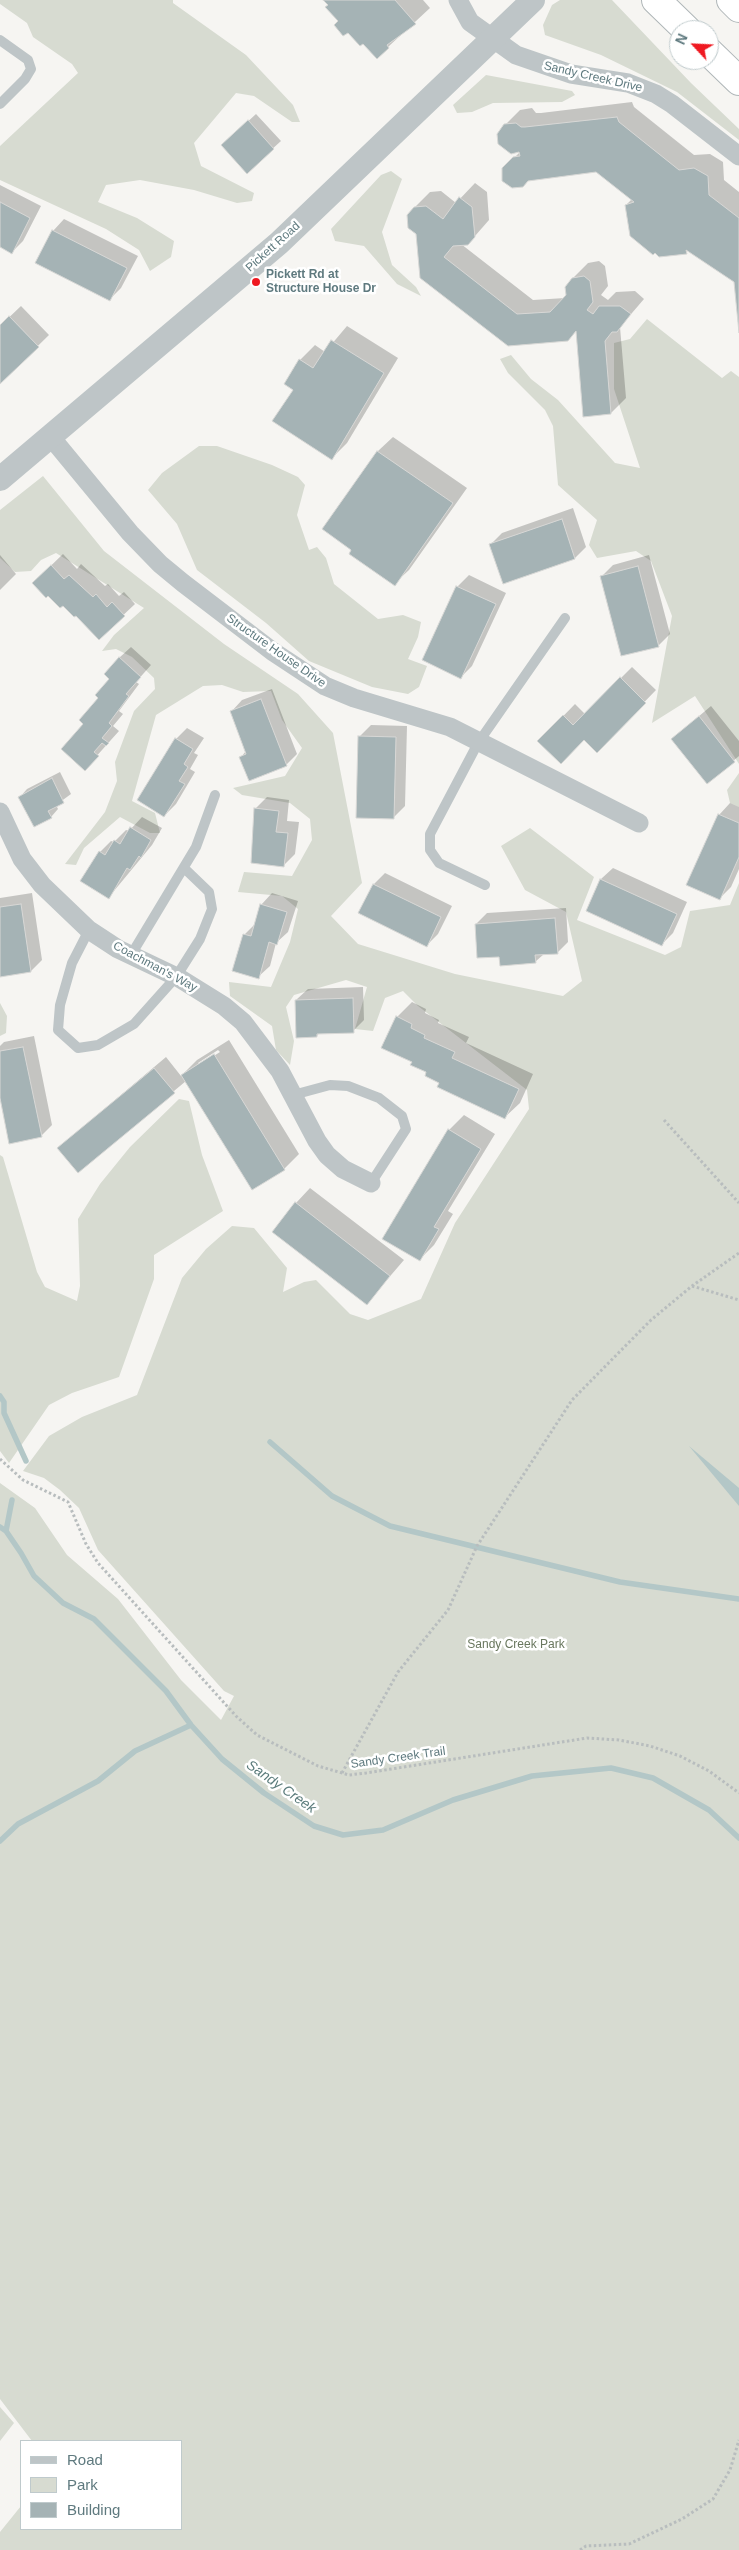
<!DOCTYPE html>
<style>
body{margin:0}
#map{position:relative;width:739px;height:2550px;overflow:hidden;background:#f6f5f2;font-family:Helvetica,sans-serif}
canvas{display:block}
.legend{position:absolute;left:20px;top:2440px;width:162px;height:90px;box-sizing:border-box;background:#fff;border:1px solid #bfcacc;margin:0;padding:6px 9px;list-style:none;font-size:15px;color:#5f7a7f}
.legend li{display:flex;align-items:center;gap:10px;height:25px}
.legend b{width:25px;border:1px solid #bfcacc}
.north{position:absolute;left:669px;top:20px;width:50px;height:50px;box-sizing:border-box;background:#fff;border:1px solid #bfcacc;border-radius:50%;rotate:295deg;font-size:14px;font-weight:700;line-height:20px;text-align:center;color:#5f7a7f}
.north::after{content:'';display:block;margin:auto;width:18px;height:22px;background:#ef1921;clip-path:polygon(50% 0,100% 100%,50% 72%,0 100%)}
</style>
<div id="map">
<canvas width="739" height="2550"></canvas>
<ul class="legend">
<li><b style="height:6px;background:#bec5c7"></b>Road</li>
<li><b style="height:14px;background:#d7dbd1"></b>Park</li>
<li><b style="height:14px;background:#a5b3b5"></b>Building</li>
</ul>
<div class="north">N</div>
</div>
<script>
const context = document.querySelector('canvas').getContext('2d');
context.lineJoin = 'round';
function paint(path, color) { context.fillStyle = color; context.fill(path, 'evenodd'); }
const poly = rows => new Path2D(rows.map(r => 'M' + r).join(''));
function stroke(path, color, width, dash) { context.strokeStyle = color; context.lineWidth = width; context.lineCap = dash ? 'butt' : 'round'; context.setLineDash(dash || []); context.stroke(path); }
function drawText(font, color, halo, rows, align = 'center') {
  context.font = font + ' Helvetica,sans-serif'; context.lineWidth = 5; context.setLineDash([]); context.textBaseline = 'middle'; context.strokeStyle = halo; context.fillStyle = color; for (const [text, x, y, turn = 0] of rows) {
    context.save(); context.translate(x, y); context.rotate((+turn || 0) * Math.PI / 180); context.textAlign = isNaN(turn) ? turn : align; if (halo) context.strokeText(text, 0, 0); context.fillText(text, 0, 0); context.restore();
  }
}
paint(poly([
 [0,0,173,0,173,3,246,55,293,105,300,122,292,122,254,96,236,93,194,143,201,166,254,193,252,201,237,203,194,190,140,180,106,185,98,202,137,218,174,241,171,257,150,271,139,250,106,229,0,180,0,146,78,73,72,64,33,37,27,23,0,4],
 [560,0,612,0,691,83,739,129,739,140,677,92,601,55,545,35,543,25,552,5],
 [486,75,572,91,575,95,562,102,493,103,472,112,457,113,453,105],
 [391,171,402,179,382,232,392,265,416,287,421,296,397,284,364,246,335,241,331,229,381,175],
 [647,319,722,378,731,371,739,377,739,764,695,696,652,723,672,616,651,561,636,551,597,558,589,545,597,520,558,485,553,426,545,410,508,373,500,359,511,355,531,379,558,400,615,463,640,468,614,389,614,343,630,339],
 [199,446,217,446,272,465,298,477,305,485,297,515,309,550,317,547,326,558,334,584,378,619,403,615,421,622,418,637,408,659,427,666,419,687,408,694,372,687,309,661,266,623,197,570,177,524,148,490,162,473],
 [43,476,104,551,224,644,298,694,333,733,362,883,331,916,358,944,455,974,563,996,582,981,566,912,525,890,501,846,530,828,594,877,577,920,665,955,681,947,690,911,730,905,739,883,739,2550,0,2550,0,2532,21,2506,21,2529,181,2529,181,2441,32,2441,0,2399,0,1483,35,1508,67,1555,118,1599,181,1680,221,1720,234,1696,224,1691,98,1550,79,1508,60,1490,44,1478,23,1471,49,1436,82,1417,137,1395,182,1278,206,1249,232,1226,254,1228,287,1268,283,1292,304,1282,316,1280,350,1314,368,1320,421,1299,455,1223,529,1109,527,1090,418,1006,403,991,385,998,373,1031,355,1029,367,987,346,980,294,995,286,1007,294,1041,290,1065,276,1050,272,1026,230,996,229,982,271,987,290,942,298,909,282,896,238,892,244,872,292,876,312,840,310,819,290,803,242,795,233,788,285,776,302,748,282,720,271,691,243,692,222,685,203,686,156,715,132,801,155,813,160,833,150,833,120,817,84,848,76,865,65,864,105,812,117,781,115,762,134,711,155,689,154,678,132,657,116,649,102,651,114,635,144,608,56,553,41,560,31,571,15,572,0,558,0,510],
 [739,773,739,807,730,803,727,790],
 [0,1003,7,1016,6,1033,0,1036],
 [179,1099,189,1101,202,1155,223,1211,154,1255,154,1279,119,1377,72,1393,49,1405,9,1463,0,1451,0,1155,3,1157,37,1272,45,1287,77,1301,80,1286,78,1219,100,1184,130,1147],
 [0,2407,14,2423,0,2441]
]), '#d7dbd1');
paint(poly([
 [689,1446,739,1488,739,1506]
]), '#b3c7c7');
paint(poly([
 [325,0,423,0,430,8,388,47,363,42,339,21],
 [632,102,634,107,694,155,710,154,723,162,724,180,739,192,739,321,735,281,688,250,686,252,626,205,632,199,596,171,503,169,521,151,505,125,520,110,532,108,536,113,541,113],
 [256,114,281,141,247,172,230,138],
 [475,183,487,192,489,220,468,244,461,244,533,300,565,298,573,278,588,263,599,261,605,266,608,286,601,295,608,300,616,292,635,291,644,299,620,327,626,398,611,413,584,415,577,330,567,339,421,277,415,207,430,192,441,191,456,203],
 [0,185,41,206,23,241,12,252,0,246],
 [64,219,138,256,121,288,110,299,53,231],
 [21,306,49,335,0,383,0,326],
 [347,326,398,358,347,443,332,458,295,389,300,360,315,345,325,352],
 [393,437,467,488,409,570,394,584,353,550,324,529,378,451],
 [573,508,586,547,575,558,504,582,491,544,502,533],
 [63,554,77,569,81,564,105,586,108,584,119,596,124,592,135,604,99,638,76,614,33,583],
 [0,555,16,574,0,590],
 [649,555,670,634,658,646,602,576,613,565],
 [469,575,506,593,472,666,461,677,457,587],
 [131,647,151,665,136,682,139,684,119,711,123,714,113,726,119,731,85,769,85,724,111,679,119,658],
 [632,667,656,690,597,751,584,739,539,741,575,704,585,714],
 [272,689,297,754,286,765,241,757,246,751,231,712,242,700],
 [711,706,739,741,739,756,707,783,672,739],
 [371,725,407,726,405,806,393,818,359,737],
 [187,728,204,738,194,753,198,755,190,769,195,772,176,804,164,816,176,739],
 [60,772,71,794,56,805,58,809,51,817,20,797,27,789],
 [267,797,289,800,287,821,299,822,295,854,284,865,255,809],
 [730,803,739,807,739,869,731,887,720,898,719,815],
 [142,817,162,828,152,845,109,897,100,852,111,841,114,842,126,830,129,831],
 [613,868,687,902,673,933,662,944,587,910,601,879],
 [385,873,452,906,438,934,427,945,374,884],
 [32,893,42,960,31,971,0,976,0,898],
 [272,893,298,901,288,932,276,943,270,966,258,977,244,935,256,923,261,905],
 [566,908,568,942,557,953,544,954,535,962,500,955,476,924,487,913],
 [363,987,364,1020,353,1031,320,1032,317,1036,296,1000,308,989],
 [412,1002,426,1009,425,1013,439,1020,438,1023,469,1037,466,1043,533,1074,520,1103,505,1117,441,1082,413,1061,397,1017],
 [34,1036,52,1125,41,1136,0,1091,0,1046,4,1042],
 [229,1040,299,1154,284,1169,186,1081,78,1171,58,1148,166,1057,181,1076,197,1060],
 [218,1050,220,1052,198,1066,198,1063],
 [464,1115,495,1134,448,1211,453,1214,434,1245,420,1259,449,1130],
 [310,1188,404,1260,367,1303,296,1203]
]), '#0003');
stroke(poly([
 [0,1396,4,1402,4,1413,26,1461],
 [270,1442,332,1496,390,1526,620,1582,739,1599],
 [0,1527,6,1531,21,1553,34,1576,63,1603,94,1619,166,1691,191,1725,222,1759,264,1793,314,1826,343,1835,383,1830,453,1800,532,1776,611,1768,653,1778,709,1810,739,1838],
 [6,1531,12,1500],
 [0,1841,18,1824,98,1781,135,1751,191,1725]
]), '#b3c7c7', 5.5);
const building = poly([
 [323,0,395,0,416,24,387,45,389,48,377,59,363,44,360,46,348,33,343,36,334,25,338,21,325,7,328,5,323,0],
 [617,117,619,122,679,170,694,168,708,176,709,195,739,218,739,333,734,282,686,250,687,254,659,257,655,253,653,255,630,236,625,205,634,202,596,172,528,181,523,187,512,188,502,181,502,168,513,157,520,156,519,152,511,154,498,144,497,134,504,124,516,123,521,127,525,127,617,117],
 [248,120,274,149,247,174,221,145,248,120],
 [459,197,472,207,475,237,468,245,453,246,444,257,517,314,550,312,566,295,565,287,572,278,584,276,590,281,593,302,587,310,593,314,599,306,620,306,631,314,617,332,612,332,605,341,611,414,583,417,576,331,568,341,508,346,420,278,416,234,408,228,407,215,414,207,426,206,443,219,459,197],
 [0,202,30,218,12,254,0,247,0,202],
 [52,230,127,268,110,301,35,263,52,230],
 [9,316,39,347,0,384,0,325,9,316],
 [331,340,384,373,332,460,272,421,293,390,284,384,299,359,313,368,331,340],
 [377,451,453,503,395,586,349,554,351,550,322,529,377,451],
 [562,519,575,559,503,584,489,544,562,519],
 [51,565,64,579,69,575,93,597,96,594,107,607,112,602,125,616,99,640,76,616,74,617,63,606,60,608,48,596,46,598,32,583,51,565],
 [638,566,659,647,621,656,600,576,638,566],
 [456,586,496,604,461,679,422,660,456,586],
 [119,657,141,677,126,694,129,696,109,723,112,726,102,738,109,743,106,746,102,743,94,752,99,756,85,771,61,749,83,724,79,720,98,698,95,695,109,679,104,674,119,657],
 [620,677,646,703,597,753,584,740,561,764,537,741,563,715,573,725,620,677],
 [261,699,287,766,249,781,239,757,246,754,230,711,261,699],
 [699,716,735,762,707,784,671,739,699,716],
 [358,736,396,737,394,819,356,818,358,736],
 [175,738,193,749,184,764,188,767,179,781,185,784,164,817,137,800,175,738],
 [52,778,64,803,48,811,52,818,34,827,18,797,52,778],
 [254,808,279,811,276,832,288,833,284,867,251,863,254,808],
 [718,814,739,823,739,857,720,900,686,885,718,814],
 [130,827,151,840,141,858,139,856,130,870,127,868,109,899,80,881,99,851,105,855,114,840,120,844,130,827],
 [600,879,677,914,662,946,586,911,600,879],
 [373,884,441,917,427,947,358,913,373,884],
 [21,904,31,972,0,977,0,907,21,904],
 [260,904,287,912,277,945,269,942,259,979,232,971,243,934,251,936,260,904],
 [555,918,558,954,535,955,536,963,500,966,499,957,477,958,475,924,555,918],
 [353,998,354,1033,317,1034,317,1037,296,1038,295,1000,353,998],
 [396,1016,412,1024,411,1028,425,1035,424,1038,455,1052,452,1058,519,1089,505,1119,437,1087,439,1083,425,1076,426,1072,410,1065,412,1062,381,1048,396,1016],
 [23,1047,42,1137,9,1144,0,1098,0,1051,23,1047],
 [214,1054,285,1170,252,1190,181,1075,214,1054],
 [154,1068,175,1093,78,1173,57,1148,154,1068],
 [448,1129,481,1149,434,1227,439,1229,420,1261,382,1239,448,1129],
 [295,1202,390,1276,367,1305,272,1232,295,1202]
]);
paint(building, '#a5b3b5');
stroke(building, '#d7d7d5', 1);
const motorway = poly([
 [656,0,687,30],
 [731,0,739,8],
 [709,52,739,81]
]);
stroke(motorway, '#afb6b8', 30);
stroke(poly([
 [664,1120,739,1203],
 [692,1286,739,1300],
 [0,1459,23,1480,68,1502,86,1544,98,1563,236,1716,257,1735,318,1766,349,1775,366,1773,587,1738,619,1740,650,1746,680,1756,709,1771,739,1793],
 [342,1773,398,1672,448,1610,477,1546,572,1400,651,1320,692,1286,739,1253],
 [580,2550,586,2546,629,2544,682,2519,713,2499,730,2470,739,2440]
]), '#b8bdbe', 3, [2.5, 2.5]);
stroke(poly([
 [0,40,28,60,31,69,25,79,0,104],
 [485,885,439,863,430,850,430,834,478,743,565,618],
 [89,930,72,963,60,1005,58,1030,78,1048,98,1045,134,1024,176,977,200,939,212,909,209,892,184,868],
 [131,955,196,847,215,795],
 [293,1095,330,1085,348,1086,379,1098,402,1116,406,1129,371,1183]
]), '#bec5c7', 10);
stroke(poly([
 [458,0,470,22,516,55,571,74,628,83,656,94,672,104,739,156],
 [50,436,130,533,160,564,183,583,272,651,325,686,354,698,450,727,639,823],
 [0,812,22,859,42,885,89,930,118,949,179,978,224,1006,243,1022,280,1071,317,1141,327,1155,343,1169,371,1183]
]), '#bec5c7', 19);
stroke(poly([
 [0,479,279,243,533,0]
]), '#bec5c7', 24);
stroke(motorway, '#fff', 28);
for (const [x, y, r, color] of [
 [256,282,5,"#ef1921"]
]) { const dot = new Path2D(); dot.arc(x, y, r, 0, 2 * Math.PI); context.fillStyle = color; context.fill(dot); stroke(dot, '#fff', 2); }
drawText('12px', '#5f7a7f', '#fff', [
 ["Sandy Creek Drive",593,77,13],
 ["Pickett Road",273,247,-42],
 ["Structure House Drive",276,651,35],
 ["Coachman's Way",155,967,28],
 ["Sandy Creek Trail",398,1758,-8]
]);
drawText('bold 12px', '#5f7a7f', '#fff', [
 ["Pickett Rd at",266,275],
 ["Structure House Dr",266,289]
], 'left');
drawText('12px', '#69775e', '#fff', [
 ["Sandy Creek Park",516,1645]
]);
drawText('italic 14px', '#5a7b7b', '#fff', [
 ["Sandy Creek",281,1787,35]
]);
</script>
